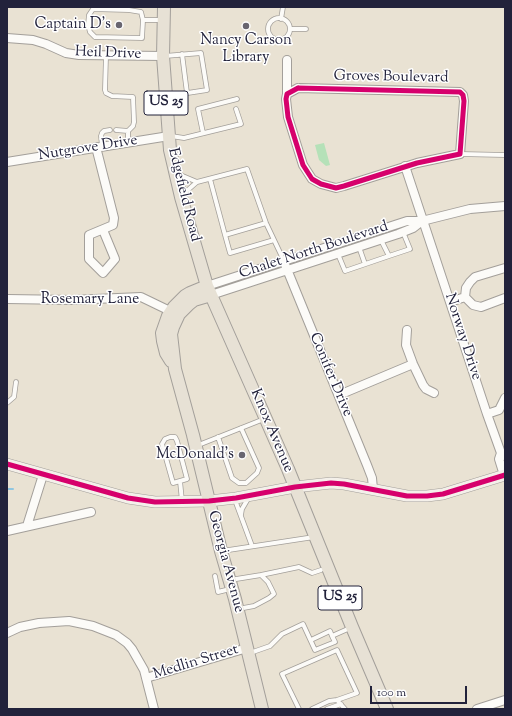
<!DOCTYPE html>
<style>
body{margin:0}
#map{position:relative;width:512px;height:716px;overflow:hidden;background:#e9e2d3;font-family:"Sorts Mill Goudy",serif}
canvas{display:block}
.frame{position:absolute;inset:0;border:8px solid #22223b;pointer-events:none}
.scale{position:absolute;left:370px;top:686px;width:97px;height:18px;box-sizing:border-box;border:2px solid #22223b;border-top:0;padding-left:5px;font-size:12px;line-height:14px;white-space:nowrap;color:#22223b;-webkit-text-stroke:3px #fff;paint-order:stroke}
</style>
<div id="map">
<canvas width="512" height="716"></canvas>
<div class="frame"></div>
<div class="scale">100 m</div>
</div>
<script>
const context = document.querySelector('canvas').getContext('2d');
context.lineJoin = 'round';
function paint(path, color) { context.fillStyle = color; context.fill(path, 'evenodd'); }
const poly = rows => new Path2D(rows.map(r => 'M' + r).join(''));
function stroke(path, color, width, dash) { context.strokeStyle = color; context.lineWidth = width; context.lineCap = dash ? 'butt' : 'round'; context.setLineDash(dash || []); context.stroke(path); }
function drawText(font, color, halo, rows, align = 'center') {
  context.font = font + ' "Sorts Mill Goudy",serif'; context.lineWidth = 3; context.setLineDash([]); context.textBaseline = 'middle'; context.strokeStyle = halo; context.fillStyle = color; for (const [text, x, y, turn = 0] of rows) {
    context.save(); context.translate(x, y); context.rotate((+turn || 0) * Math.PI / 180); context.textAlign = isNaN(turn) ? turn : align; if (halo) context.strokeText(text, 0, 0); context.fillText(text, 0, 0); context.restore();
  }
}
paint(poly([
 [324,143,330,165,326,166,319,160,315,145]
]), '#b5e1b8');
stroke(poly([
 [7,489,13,489]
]), '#90c6e0', 2);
const lane = poly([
 [93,9,129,10,141,12,143,20,142,38,95,37,90,32,88,25,89,15,93,9],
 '268 29a11 11 0 1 1 22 0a11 11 0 1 1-22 0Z',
 [281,19,283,7],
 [143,20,162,20],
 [290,29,306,29],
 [182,54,187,93],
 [106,56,105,90,106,93,112,96,133,97,134,122,133,126,128,131,128,142],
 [165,56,201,53,207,90,168,96],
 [116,130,128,131],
 [203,133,198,109,237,99],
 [171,136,184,138,241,124,236,109],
 [102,146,101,136,102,133,104,131,110,130],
 [460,154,505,155],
 [178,174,197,182,182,195],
 [210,179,225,235,266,223],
 [197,182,247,169,266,223,284,261],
 [225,235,230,253,274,240],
 [359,247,365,264],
 [338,254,345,271,389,256,381,240],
 [389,256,410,249,403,232],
 [7,403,14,397,16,382],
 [218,437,232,478,239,483,246,483,257,473,259,468,241,428],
 [196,446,264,419],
 [180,481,173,483,162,444,165,439,170,437,175,437,177,441,187,479,180,481,182,501],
 [235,500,252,546],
 [241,515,242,509,249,497],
 [222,551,314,537],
 [261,575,299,567,312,573,321,570],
 [215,576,218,592,230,589],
 [230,580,261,575,268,582,274,594,269,598,254,606,238,609],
 [311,640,330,631,332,636],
 [250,653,270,646,282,634,303,624,315,650,335,642,332,636,350,628],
 [299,709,282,674,337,650,357,693,337,700],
 [312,709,329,701,337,700,345,709],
 [327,709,341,704]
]);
const street = poly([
 [7,38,33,40,46,44,66,53,79,55,163,56],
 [287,60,287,94],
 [298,88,460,92,463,95,464,101,460,154,417,163,344,186,336,188,321,184,312,179,303,165,288,117,286,99,287,94,298,88],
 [96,147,114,218,113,225,89,235,89,259,103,273,115,259,103,230],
 [7,162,169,136],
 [405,166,487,414,501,453,505,456],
 [284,262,367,465,372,478,373,489],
 [207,286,407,221,422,221,470,209,505,206],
 [211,295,398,234,413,228,422,221],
 [465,297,466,288,470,282,475,277,505,268],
 [7,299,72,300,141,297,170,311],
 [450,302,465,297,473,305,481,307,505,298],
 [407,330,406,345,413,364,423,385,426,389,434,393],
 [339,395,413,364],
 [487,414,499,410,505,398],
 [501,453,499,459,504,475],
 [27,526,43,475],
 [7,531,91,512],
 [7,633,20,627,39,623,69,621,93,626,116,635,127,643,132,649,144,670,154,709],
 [146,678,247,648],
 [477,709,505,700]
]);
const secondary = poly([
 [7,464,128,498,155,502,209,501,236,498,295,487,331,483,344,484,407,496,427,496,443,494,505,475]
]);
const primary = poly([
 [164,7,163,56,170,150,181,197,207,286,288,469,352,627,387,709],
 [211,295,194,300,189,304,179,314,173,327,171,334,175,369,193,435,221,551,235,599,262,709],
 [171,361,166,353,163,341,162,333,168,316,174,307,185,296,190,293,207,286]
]);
stroke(lane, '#a39f9a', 5.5);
stroke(street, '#a39f9a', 10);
stroke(secondary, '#a39f9a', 12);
stroke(primary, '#a39f9a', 14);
stroke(lane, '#fcfbf8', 4);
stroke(street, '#fcfbf8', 8);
stroke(secondary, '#f4f0ea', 11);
stroke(primary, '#e7e1d5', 12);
stroke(poly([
 [298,88,460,92,463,95,464,101,460,154,417,163,344,186,336,188,321,184,312,179,303,165,288,117,286,99,287,94,298,88],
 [7,464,128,498,155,502,209,501,236,498,295,487,331,483,344,484,407,496,427,496,443,494,505,475]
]), '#d6006c', 5);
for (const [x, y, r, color] of [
 [119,25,4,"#686570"],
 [246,26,4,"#686570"],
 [242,455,4,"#686570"]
]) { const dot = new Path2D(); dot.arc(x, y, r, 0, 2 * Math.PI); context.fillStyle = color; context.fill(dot); stroke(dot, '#fff', 1.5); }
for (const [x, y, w] of [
 [166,103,44],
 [340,598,44]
]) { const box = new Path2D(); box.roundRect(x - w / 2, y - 12, w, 24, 3); context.fillStyle = '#fff'; context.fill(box); stroke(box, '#22223b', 1); }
drawText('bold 14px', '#22223b', null, [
 ["US 25",166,103],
 ["US 25",340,598]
]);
drawText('15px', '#22223b', '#fff', [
 ["Captain D's",111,25],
 ["Nancy Carson",246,41,"center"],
 ["Library",246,58,"center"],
 ["McDonald's",234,455]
], 'right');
drawText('15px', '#22223b', '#fff', [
 ["Heil Drive",108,54,2],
 ["Groves Boulevard",391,78,1],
 ["Nutgrove Drive",88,149,-9],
 ["Edgefield Road",183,195,76],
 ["Chalet North Boulevard",314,251,-18],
 ["Rosemary Lane",90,300],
 ["Norway Drive",462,337,72],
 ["Conifer Drive",330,375,67],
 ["Knox Avenue",271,431,67],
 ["Georgia Avenue",225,562,75],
 ["Medlin Street",196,663,-17]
]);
</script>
